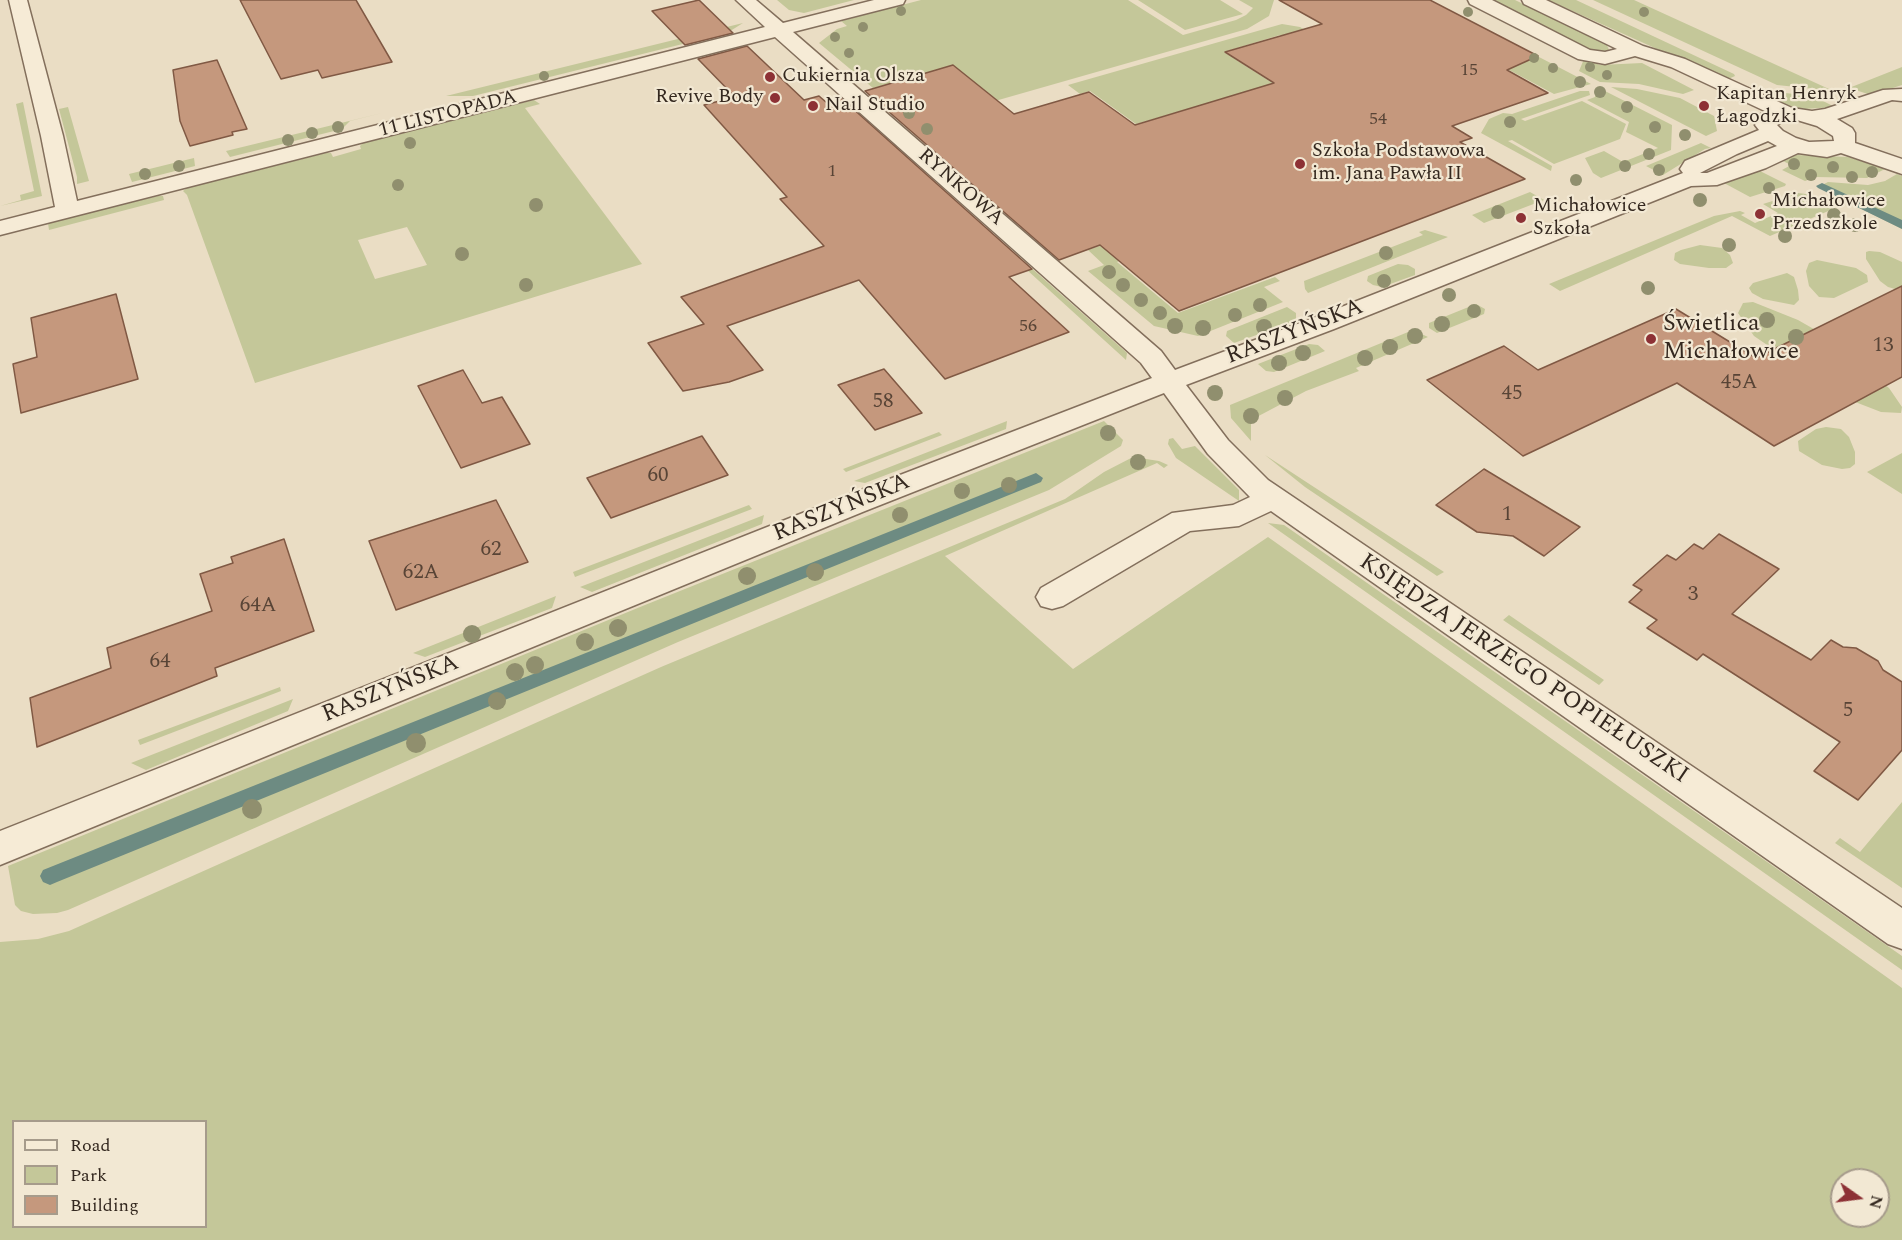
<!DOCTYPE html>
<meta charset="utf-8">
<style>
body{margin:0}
#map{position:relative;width:1902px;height:1240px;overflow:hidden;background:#eaddc4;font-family:Spectral,serif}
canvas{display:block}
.legend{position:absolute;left:12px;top:1120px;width:195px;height:108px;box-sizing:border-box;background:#f2e8d3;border:2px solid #a69b8b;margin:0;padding:8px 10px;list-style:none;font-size:18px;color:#34281f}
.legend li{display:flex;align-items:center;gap:12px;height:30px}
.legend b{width:30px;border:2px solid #a69b8b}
.north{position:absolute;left:1830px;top:1168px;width:60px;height:60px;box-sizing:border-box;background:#f2e8d3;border:2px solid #a69b8b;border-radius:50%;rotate:104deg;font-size:16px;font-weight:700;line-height:24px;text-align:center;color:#34281f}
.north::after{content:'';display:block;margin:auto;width:21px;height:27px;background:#8d3135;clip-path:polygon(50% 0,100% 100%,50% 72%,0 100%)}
</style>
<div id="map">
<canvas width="1902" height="1240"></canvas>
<ul class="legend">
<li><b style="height:8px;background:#f6ebd6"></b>Road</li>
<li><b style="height:16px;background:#c4c799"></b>Park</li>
<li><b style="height:16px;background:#c5987d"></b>Building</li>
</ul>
<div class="north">N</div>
</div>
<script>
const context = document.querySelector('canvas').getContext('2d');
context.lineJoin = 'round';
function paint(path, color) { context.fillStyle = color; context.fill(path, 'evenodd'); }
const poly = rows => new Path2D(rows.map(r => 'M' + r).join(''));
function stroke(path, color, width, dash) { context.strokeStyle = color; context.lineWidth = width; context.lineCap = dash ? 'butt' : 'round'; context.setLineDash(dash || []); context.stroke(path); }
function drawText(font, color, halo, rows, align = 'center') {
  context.font = font + ' Spectral,serif'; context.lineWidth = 4.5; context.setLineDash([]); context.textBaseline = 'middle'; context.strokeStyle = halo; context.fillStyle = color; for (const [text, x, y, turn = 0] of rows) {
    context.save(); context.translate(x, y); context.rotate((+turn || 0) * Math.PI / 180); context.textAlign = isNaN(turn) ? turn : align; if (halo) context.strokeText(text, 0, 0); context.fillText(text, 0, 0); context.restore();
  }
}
paint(poly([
 [777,0,854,0,804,13,789,10],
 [921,0,1128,0,1183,35,1236,20,1246,15,1253,8,1239,0,1274,0,1269,16,1247,29,988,103,905,80,873,88,819,43,837,29,847,26,841,21],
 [1138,0,1220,0,1243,14,1185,30],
 [1488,0,1515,0,1598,40,1607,45,1609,50,1600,52,1587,49],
 [1548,0,1576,0,1734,74,1735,76,1726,80],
 [1593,0,1634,0,1829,89,1825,90,1777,85],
 [743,23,727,33,473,96,446,96],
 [1282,24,1300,27,1370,68,1352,79,1280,35,1224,52,1274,84,1136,124,1090,91,1080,94,1068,85],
 [1487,55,1539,57,1591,84,1554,94,1483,56],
 [1584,59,1600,65,1642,63,1694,90,1683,94,1639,84,1600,82,1579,71],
 [1902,67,1902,85,1871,95,1849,88],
 [1611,87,1637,89,1680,98,1714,116,1717,131,1706,136],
 [1601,89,1672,125,1671,150,1601,178,1593,173,1585,158,1604,151,1623,162,1658,148,1626,132,1629,122,1587,100,1595,97,1595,90],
 [1580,91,1589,91,1590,95,1521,119,1525,121,1582,101,1626,124,1620,139,1554,164,1512,140,1508,141,1552,166,1551,171,1481,133,1489,119,1503,113,1512,114],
 [1776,92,1813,96,1835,107,1804,109,1780,104,1763,97],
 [534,100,540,104,525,108,642,264,255,383,187,195,183,191,187,188,326,153,331,153,333,157,361,149,360,146,363,143],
 [407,227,427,265,375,279,358,240],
 [23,102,42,196,0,206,21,200,20,195,34,191,16,104],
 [68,107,89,181,77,184,77,177,59,109],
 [382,113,350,121,342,129,230,157,226,151],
 [1701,143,1711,148,1705,149,1663,175,1646,166],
 [1796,155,1848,157,1885,169,1867,178,1816,177,1805,181,1782,170,1791,165,1781,160],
 [194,158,195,166,132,182,129,174],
 [1758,170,1786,184,1785,186,1750,197,1724,183,1724,181],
 [1897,174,1902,176,1902,229,1818,187,1828,182,1868,185,1885,181],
 [1530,192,1544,200,1484,223,1472,215],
 [1798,193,1806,194,1833,209,1770,236,1732,216,1560,291,1549,284,1714,216,1740,211,1745,213,1741,215,1755,223,1778,213,1763,204],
 [158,196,163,196,164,200,49,230,48,223],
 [1425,230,1448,237,1308,293,1305,289,1304,281,1423,235,1419,232],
 [1134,234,1153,249,1117,262,1178,313,1275,277,1280,281,1264,287,1283,302,1198,336,1154,326,1088,271,1104,265,1088,250],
 [1700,245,1722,248,1730,255,1733,263,1726,268,1709,268,1680,264,1674,260,1675,253,1681,250],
 [1010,249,1127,353,1126,360,1005,250],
 [1869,251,1880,252,1902,262,1902,291,1888,287,1880,281,1866,259,1866,252],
 [1817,260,1856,268,1867,275,1868,282,1834,298,1819,297,1809,286,1806,271,1809,263],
 [1398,264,1408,265,1415,269,1415,275,1382,287,1373,285,1367,281,1368,276],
 [1787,273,1794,277,1798,290,1799,300,1794,305,1763,299,1752,293,1749,288,1753,283],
 [1753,302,1798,320,1819,332,1776,351,1754,336,1738,313,1743,303],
 [1476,304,1485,309,1484,314,1437,333,1429,328,1429,323],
 [1287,307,1296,313,1296,321,1234,343,1226,336,1227,331],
 [1413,330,1428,337,1356,368,1359,371,1306,391,1251,420,1251,441,1231,418,1230,405],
 [1309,344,1318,345,1325,351,1274,372,1266,371,1258,364],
 [1862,367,1889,388,1902,407,1901,413,1881,412,1832,393],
 [1007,421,1006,429,865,483,854,481],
 [1104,421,1123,440,1121,446,1049,490,678,642,68,910,57,913,33,914,21,911,15,905,8,866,645,605],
 [1826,427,1841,429,1849,437,1855,452,1855,464,1850,468,1842,469,1822,465,1799,451,1798,441,1816,429],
 [939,432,942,435,846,472,843,469],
 [1173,438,1182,449,1195,446,1239,490,1239,501,1176,458,1168,444,1169,439],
 [1902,453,1902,494,1867,472],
 [1265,455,1444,572,1437,576,1305,487],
 [1133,457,1159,461,1168,465,1164,468,1157,463,945,556,1073,669,1268,537,1902,988,1902,1240,0,1240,0,942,38,939,69,931,661,667,1065,499,1104,472],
 [14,1122,206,1122,206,1226,14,1226],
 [1842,1180,1878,1180,1878,1216,1842,1216],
 [749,505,752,509,575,577,573,572],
 [764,515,762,524,592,592,580,587],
 [1268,523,1284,525,1902,956,1902,970],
 [556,596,552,608,425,657,413,653],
 [1509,615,1525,626,1604,680,1599,685,1503,620],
 [280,687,281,691,140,745,138,740],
 [293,699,288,711,146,770,131,763],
 [1902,802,1902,888,1835,843,1840,838,1860,852]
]), '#c4c799');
paint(poly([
 [1822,183,1902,220,1902,229,1818,188,1816,186,1822,183],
 [1036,473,1043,478,1041,482,57,882,50,885,43,882,40,876,43,870,1036,473]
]), '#6d8b82');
const building = poly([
 [240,0,356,0,392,62,322,78,318,70,281,79,240,0],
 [699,0,733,33,685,45,652,11,699,0],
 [1279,0,1430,0,1538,56,1507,70,1548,93,1452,126,1472,138,1460,142,1525,179,1179,311,1100,245,1059,260,865,91,953,65,1014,114,1089,92,1135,125,1274,83,1225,52,1322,24,1279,0],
 [747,46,804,100,819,96,827,103,841,98,1032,269,1009,277,1069,332,945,379,859,280,727,326,763,370,729,382,683,391,648,343,704,324,681,297,824,246,780,199,787,197,704,105,735,97,698,59,747,46],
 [217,60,247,129,232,132,233,135,190,146,180,121,173,70,217,60],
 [1902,286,1902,377,1774,446,1677,383,1523,456,1427,380,1504,346,1538,370,1676,309,1756,358,1902,286],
 [116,294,138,379,21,413,13,364,37,357,31,318,116,294],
 [884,369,922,413,875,430,838,385,884,369],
 [463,370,482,403,502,397,530,444,461,468,418,386,463,370],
 [702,436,728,475,611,518,587,478,702,436],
 [1484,469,1580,527,1544,556,1513,536,1477,532,1436,505,1484,469],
 [496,500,528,562,396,610,369,541,496,500],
 [1719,534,1779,569,1732,614,1811,660,1831,640,1843,647,1856,648,1878,661,1883,670,1902,682,1902,750,1858,800,1814,771,1840,742,1703,654,1697,660,1647,628,1657,620,1629,602,1642,590,1633,585,1667,555,1676,560,1694,544,1703,549,1719,534],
 [284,539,314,631,215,668,217,676,37,747,30,698,111,668,107,648,212,611,200,574,233,563,231,557,284,539]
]);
paint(building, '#c5987d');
stroke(building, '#805944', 1.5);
const minor = poly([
 [9,0,27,0,63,136,77,201,765,27,736,0,756,0,783,23,874,0,905,0,903,4,793,32,1161,351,1175,370,1316,317,1683,173,1680,169,1685,161,1759,130,1755,125,1761,114,1767,112,1671,67,1635,56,1605,64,1578,59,1470,4,1468,0,1492,0,1590,50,1605,52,1617,49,1524,4,1522,0,1546,0,1643,46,1685,59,1792,108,1812,111,1825,109,1883,90,1902,89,1902,101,1892,100,1837,119,1852,128,1855,133,1855,143,1902,159,1902,174,1841,153,1827,157,1798,153,1766,168,1717,185,1691,186,1334,329,1186,385,1228,440,1268,480,1902,908,1902,949,1888,944,1271,511,1239,526,1190,531,1063,606,1052,609,1041,606,1036,597,1041,588,1172,513,1233,505,1250,497,1208,454,1164,393,865,511,0,865,0,831,843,497,1152,378,1141,363,775,37,0,235,0,221,55,207,41,136,9,0],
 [1784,120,1797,120,1817,126,1833,136,1834,141,1809,142,1796,138,1783,131,1777,125,1784,120],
 [1768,141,1777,146,1707,173,1700,173,1737,154,1768,141]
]);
stroke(minor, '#836f5c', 3);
paint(minor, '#f6ebd6');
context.fillStyle = '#908f6e';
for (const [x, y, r] of [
 [901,11,5],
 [1468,12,5],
 [1644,12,5],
 [863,27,5],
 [835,37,5],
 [849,53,5],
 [1534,58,5],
 [1590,67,5],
 [1553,68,5],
 [1607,75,5],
 [544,76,5],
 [1580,82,6],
 [1600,92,6],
 [1627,107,6],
 [909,113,6],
 [1510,122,6],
 [338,127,6],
 [1655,127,6],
 [927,129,6],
 [312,133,6],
 [1685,135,6],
 [288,140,6],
 [410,143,6],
 [1649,154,6],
 [1794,164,6],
 [179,166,6],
 [1625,166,6],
 [1833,167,6],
 [1659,170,6],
 [1872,172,6],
 [145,174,6],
 [1811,175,6],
 [1852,177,6],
 [1576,180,6],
 [398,185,6],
 [1769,188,6],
 [1700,200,7],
 [536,205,7],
 [1498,212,7],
 [1834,215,7],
 [1855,225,7],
 [1785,236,7],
 [1729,245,7],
 [1386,253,7],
 [462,254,7],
 [1109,272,7],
 [1384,281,7],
 [526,285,7],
 [1123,285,7],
 [1648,288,7],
 [1449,295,7],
 [1141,300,7],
 [1260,305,7],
 [1474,311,7],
 [1160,313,7],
 [1235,315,7],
 [1767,320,8],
 [1442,324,8],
 [1175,326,8],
 [1264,327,8],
 [1203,328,8],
 [1415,336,8],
 [1796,337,8],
 [1390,347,8],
 [1303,353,8],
 [1365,358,8],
 [1279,363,8],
 [1215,393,8],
 [1285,398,8],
 [1251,416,8],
 [1108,433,8],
 [1138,462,8],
 [1009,485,8],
 [962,491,8],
 [900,515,8],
 [815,572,9],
 [747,576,9],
 [618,628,9],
 [472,634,9],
 [585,642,9],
 [535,665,9],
 [515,672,9],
 [497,701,9],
 [416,743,10],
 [252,809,10]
]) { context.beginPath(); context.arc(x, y, r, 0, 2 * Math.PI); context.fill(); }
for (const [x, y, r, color] of [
 [770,77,6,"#8d3135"],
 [775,98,6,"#8d3135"],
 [813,106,6,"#8d3135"],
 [1704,106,6,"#8d3135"],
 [1300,164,6,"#8d3135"],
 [1760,214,6,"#8d3135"],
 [1521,218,6,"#8d3135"],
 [1651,339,6,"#8d3135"]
]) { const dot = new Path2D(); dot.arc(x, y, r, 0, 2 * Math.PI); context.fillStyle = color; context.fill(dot); stroke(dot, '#f2e8d3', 2); }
drawText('18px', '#584436', null, [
 ["15",1469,71],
 ["54",1378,120],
 ["1",832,172],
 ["56",1028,327]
]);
drawText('20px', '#34281f', '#f2e8d3', [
 ["Cukiernia Olsza",782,77],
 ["Kapitan Henryk",1716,95],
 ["Łagodzki",1716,118],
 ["Revive Body",763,98,"right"],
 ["Nail Studio",825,106],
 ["Szkoła Podstawowa",1312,152],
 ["im. Jana Pawła II",1312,175],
 ["Michałowice",1772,202],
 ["Przedszkole",1772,225],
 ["Michałowice",1533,207],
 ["Szkoła",1533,230]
], 'left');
drawText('20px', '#34281f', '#f2e8d3', [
 ["11 LISTOPADA",448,115,-14],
 ["RYNKOWA",960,188,41]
]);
drawText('21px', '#584436', null, [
 ["13",1883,347],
 ["45A",1739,384],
 ["45",1512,395],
 ["58",883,403],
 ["60",658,477],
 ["1",1507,516],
 ["62",491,551],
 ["62A",421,574],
 ["3",1693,596],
 ["64A",258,607],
 ["64",160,663],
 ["5",1848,712]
]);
drawText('24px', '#34281f', '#f2e8d3', [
 ["Świetlica",1663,325],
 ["Michałowice",1663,353]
], 'left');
drawText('24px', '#34281f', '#f2e8d3', [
 ["RASZYŃSKA",1295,333,-21],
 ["RASZYŃSKA",842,509,-22],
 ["KSIĘDZA JERZEGO POPIEŁUSZKI",1523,670,34],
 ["RASZYŃSKA",391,690,-22]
]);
</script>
